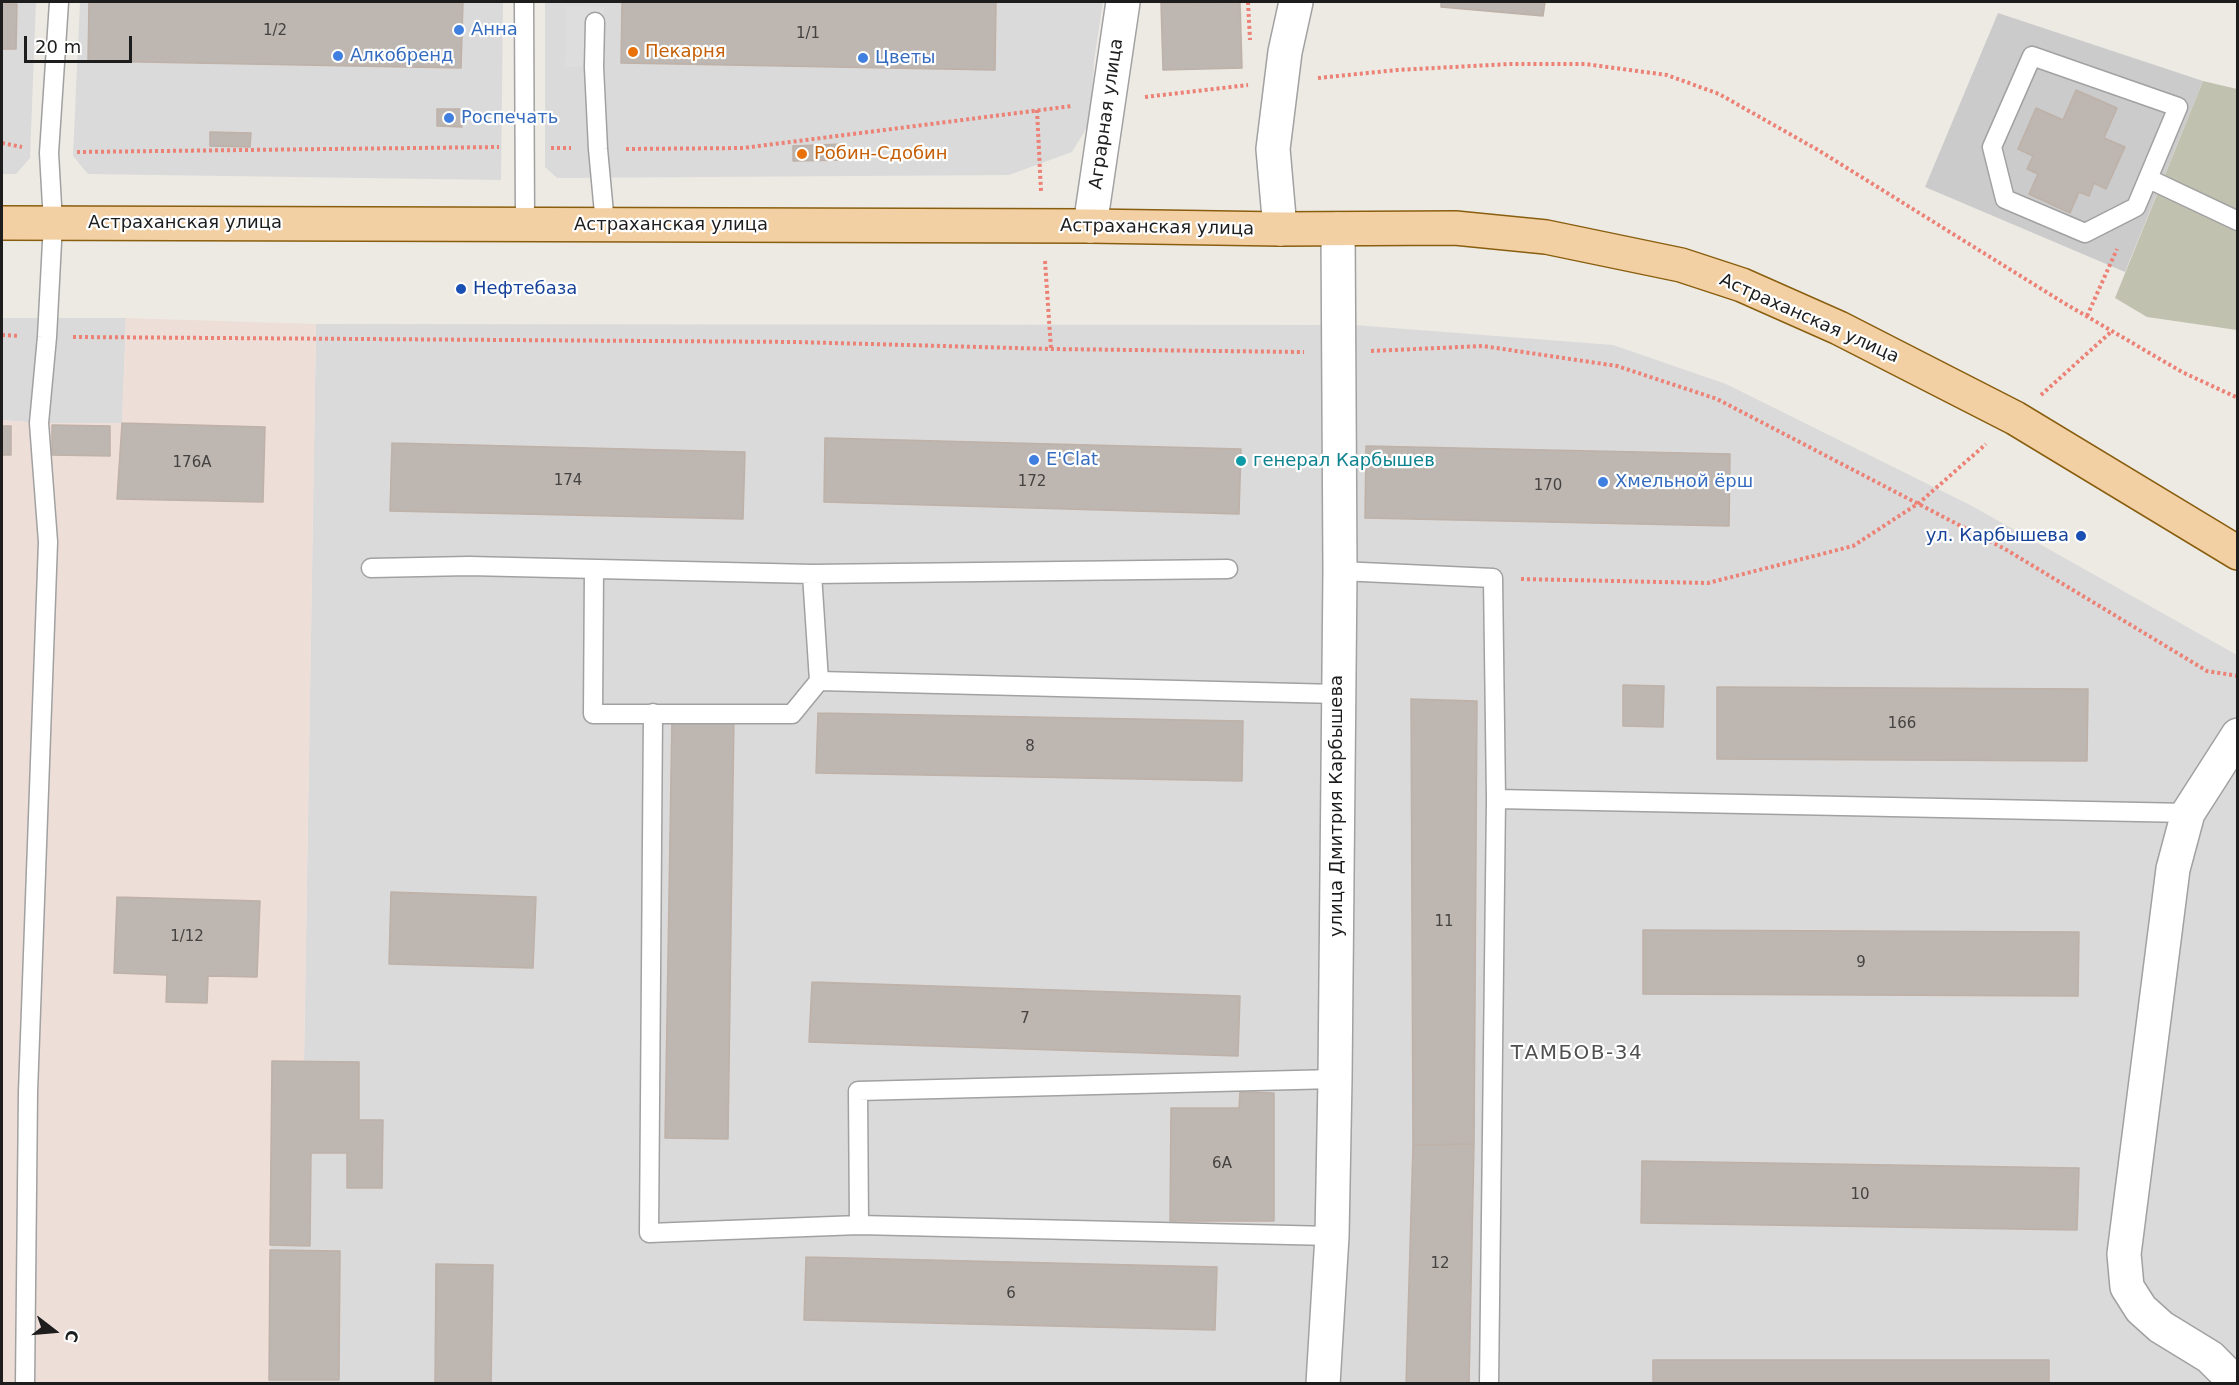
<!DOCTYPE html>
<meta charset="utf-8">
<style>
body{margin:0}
#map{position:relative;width:2239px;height:1385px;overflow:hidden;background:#edeae4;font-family:"DejaVu Sans",sans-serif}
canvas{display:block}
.frame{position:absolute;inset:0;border:3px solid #1d1d1d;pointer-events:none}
.north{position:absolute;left:24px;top:1301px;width:60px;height:60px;-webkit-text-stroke:4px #fff;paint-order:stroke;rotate:106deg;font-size:16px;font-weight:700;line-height:24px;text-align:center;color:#1d1d1d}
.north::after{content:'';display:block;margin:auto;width:21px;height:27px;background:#1d1d1d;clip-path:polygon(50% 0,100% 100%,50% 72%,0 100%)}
.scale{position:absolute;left:24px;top:36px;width:108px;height:27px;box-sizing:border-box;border:3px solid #1d1d1d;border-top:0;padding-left:8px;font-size:18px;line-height:21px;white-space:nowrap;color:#1d1d1d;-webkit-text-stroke:4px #fff;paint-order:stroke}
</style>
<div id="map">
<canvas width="2239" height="1385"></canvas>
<div class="frame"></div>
<div class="north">С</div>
<div class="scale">20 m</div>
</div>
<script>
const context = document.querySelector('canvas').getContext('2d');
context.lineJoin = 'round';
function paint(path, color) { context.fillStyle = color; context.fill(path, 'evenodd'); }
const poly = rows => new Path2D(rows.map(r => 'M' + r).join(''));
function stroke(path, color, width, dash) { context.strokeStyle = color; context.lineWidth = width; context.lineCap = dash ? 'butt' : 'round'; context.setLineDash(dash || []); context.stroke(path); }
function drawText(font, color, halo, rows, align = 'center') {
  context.font = font + ' "DejaVu Sans",sans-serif'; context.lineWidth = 4.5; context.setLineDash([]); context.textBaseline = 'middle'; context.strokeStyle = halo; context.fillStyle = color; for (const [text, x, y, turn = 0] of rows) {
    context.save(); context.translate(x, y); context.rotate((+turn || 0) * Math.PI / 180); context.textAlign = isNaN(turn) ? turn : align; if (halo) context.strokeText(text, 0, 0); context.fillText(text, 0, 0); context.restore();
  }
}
paint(poly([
 [2,2,36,2,30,158,16,174,2,174],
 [80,2,503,2,501,180,88,174,73,156],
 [545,2,1103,2,1094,61,1092,119,1072,152,1009,175,557,178,545,167],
 [2,318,126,318,122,423,39,423,2,420],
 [316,324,1354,325,1613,345,1726,384,1972,506,2237,655,2237,1383,269,1384,272,1061,304,1061]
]), '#dbdada');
paint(poly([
 [1998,13,2203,81,2125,272,1925,187]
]), '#cbcbcb');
paint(poly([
 [126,318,316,324,304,1062,272,1061,269,1383,2,1383,2,420,39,423,122,423]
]), '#eeded8');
paint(poly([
 [2203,81,2237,89,2237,330,2147,317,2115,298]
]), '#c1c1b0');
paint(poly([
 [566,6,604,7,604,67,565,67]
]), '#ddd');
const building = poly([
 [89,2,463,2,461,68,88,61,89,2],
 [622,2,996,2,995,70,621,63,622,2],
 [1240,2,1242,68,1163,70,1161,3,1240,2],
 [1441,2,1545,2,1543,16,1441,7,1441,2],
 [2,4,17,4,16,49,2,49,2,4],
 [2076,90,2117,108,2104,138,2125,147,2106,189,2094,183,2089,196,2079,192,2070,213,2029,194,2038,174,2027,169,2033,156,2018,149,2036,108,2063,120,2076,90],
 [437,109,462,109,462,127,437,126,437,109],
 [210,132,251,133,250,147,210,146,210,132],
 [843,144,843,160,793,161,793,146,843,144],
 [122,423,265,427,263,502,117,499,122,423],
 [52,425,110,426,110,456,52,455,52,425],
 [2,426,11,426,11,455,2,455,2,426],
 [825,438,1241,449,1239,514,824,502,825,438],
 [392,443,745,452,743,519,390,511,392,443],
 [1366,446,1730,454,1729,526,1365,518,1366,446],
 [1623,685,1664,686,1663,727,1623,726,1623,685],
 [1717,687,2088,689,2087,761,1717,759,1717,687],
 [1411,699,1477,701,1474,1144,1413,1145,1411,699],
 [818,713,1243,721,1242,781,816,773,818,713],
 [672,715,734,716,728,1139,665,1138,672,715],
 [391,892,536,897,533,968,389,964,391,892],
 [117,897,260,901,257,977,208,976,207,1003,166,1002,167,975,114,973,117,897],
 [1643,930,2079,932,2078,996,1643,994,1643,930],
 [812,982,1240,996,1238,1056,809,1042,812,982],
 [272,1061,359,1062,359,1120,383,1120,382,1188,347,1188,347,1153,311,1153,310,1246,270,1245,272,1061],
 [1240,1092,1274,1093,1274,1221,1170,1221,1171,1108,1239,1108,1240,1092],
 [1474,1144,1469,1384,1406,1384,1413,1145,1474,1144],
 [1642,1161,2079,1168,2077,1230,1641,1223,1642,1161],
 [270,1250,340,1251,339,1380,269,1380,270,1250],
 [806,1257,1217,1267,1215,1330,804,1320,806,1257],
 [436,1264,493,1265,491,1384,435,1384,436,1264],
 [1653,1360,2049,1360,2049,1384,1653,1384,1653,1360]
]);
paint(building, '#bdb6b1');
stroke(building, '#beb1a8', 1.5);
const service = poly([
 [524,2,525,224],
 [595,22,594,67,598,149,605,224],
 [2032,56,2178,107,2136,207,2085,233,2005,199,1992,147,2032,56],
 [2149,179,2238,221],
 [371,568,469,566,812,574],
 [594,569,593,714,792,714,819,681,1337,694],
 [1340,571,1493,578,1496,799,1489,1384],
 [819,681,812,574,1228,569],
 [653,713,649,1233,859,1225,1332,1236],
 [1496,799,2188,813],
 [859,1225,858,1091,1335,1079],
 [25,1384,28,1092,48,542,39,423,47,337,53,223,49,153,59,2]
]);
const minor = poly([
 [1090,226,1123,2],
 [1280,229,1273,149,1285,52,1296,2],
 [1323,1384,1332,1236,1335,1079,1340,571,1338,229],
 [2232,1384,2229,1376,2210,1357,2161,1327,2141,1309,2127,1287,2124,1254,2173,869,2188,813,2238,735]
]);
const primary = poly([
 [2,223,1090,226,1280,229,1455,228,1546,237,1681,265,1742,285,1839,328,2015,418,2238,553]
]);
stroke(service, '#a1a1a1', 21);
stroke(minor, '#a1a1a1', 36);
stroke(primary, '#895e0e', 36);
stroke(poly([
 [1248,2,1250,40],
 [1318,78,1397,70,1510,64,1585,64,1667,75,1719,94,1818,150,2064,303,2182,372,2238,398],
 [1145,97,1248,85],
 [1037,110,1041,191],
 [2,143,22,147],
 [551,148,571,148],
 [626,149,743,148,1072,106],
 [77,152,499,147],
 [1045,261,1051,349],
 [2087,316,2117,249],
 [2,335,20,336],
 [73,337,797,342,1051,349,1304,352],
 [1371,351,1483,346,1617,366,1717,399,2005,549,2207,671,2238,676],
 [2041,395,2112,331],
 [1521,579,1708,583,1853,546,1919,503,1986,444]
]), '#ec8176', 4, [3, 3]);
stroke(service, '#fff', 18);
stroke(minor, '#fff', 33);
stroke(primary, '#f3d0a4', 33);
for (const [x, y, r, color] of [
 [459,30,6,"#3f7fe0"],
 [633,52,6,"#e8710a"],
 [338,56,6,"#3f7fe0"],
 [863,58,6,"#3f7fe0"],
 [449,118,6,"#3f7fe0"],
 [802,154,6,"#e8710a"],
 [461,289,6,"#1a4fb4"],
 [1034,460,6,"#3f7fe0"],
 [1241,461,6,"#0f9aa8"],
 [1603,482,6,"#3f7fe0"],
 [2081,536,6,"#1a4fb4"]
]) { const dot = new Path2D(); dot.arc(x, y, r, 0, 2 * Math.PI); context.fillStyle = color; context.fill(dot); stroke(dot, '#fff', 2); }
drawText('15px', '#454342', null, [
 ["1/2",275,31],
 ["1/1",808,34],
 ["176А",192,463],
 ["174",568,481],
 ["172",1032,482],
 ["170",1548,486],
 ["166",1902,724],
 ["8",1030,747],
 ["11",1444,922],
 ["1/12",187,937],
 ["9",1861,963],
 ["7",1025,1019],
 ["6А",1222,1164],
 ["10",1860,1195],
 ["12",1440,1264],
 ["6",1011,1294]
]);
drawText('18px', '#366cbe', '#fff', [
 ["Анна",471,30],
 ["Алкобренд",350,56],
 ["Цветы",875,58],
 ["Роспечать",461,118],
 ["E'Clat",1046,460],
 ["Хмельной ёрш",1615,482]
], 'left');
drawText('18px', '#c56008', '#fff', [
 ["Пекарня",645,52],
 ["Робин-Сдобин",814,154]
], 'left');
drawText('18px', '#1d1d1d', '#fff', [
 ["Аграрная улица",1107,114,-82],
 ["Астраханская улица",185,223],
 ["Астраханская улица",671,225],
 ["Астраханская улица",1157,228,1],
 ["Астраханская улица",1809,319,24],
 ["улица Дмитрия Карбышева",1337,806,-90]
]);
drawText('18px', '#164399', '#fff', [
 ["Нефтебаза",473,289],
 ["ул. Карбышева",2069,536,"right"]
], 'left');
drawText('18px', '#0d838f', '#fff', [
 ["генерал Карбышев",1253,461]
], 'left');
context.letterSpacing = '1.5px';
drawText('20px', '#505050', '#fff', [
 ["ТАМБОВ-34",1577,1054]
]);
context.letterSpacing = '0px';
</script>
